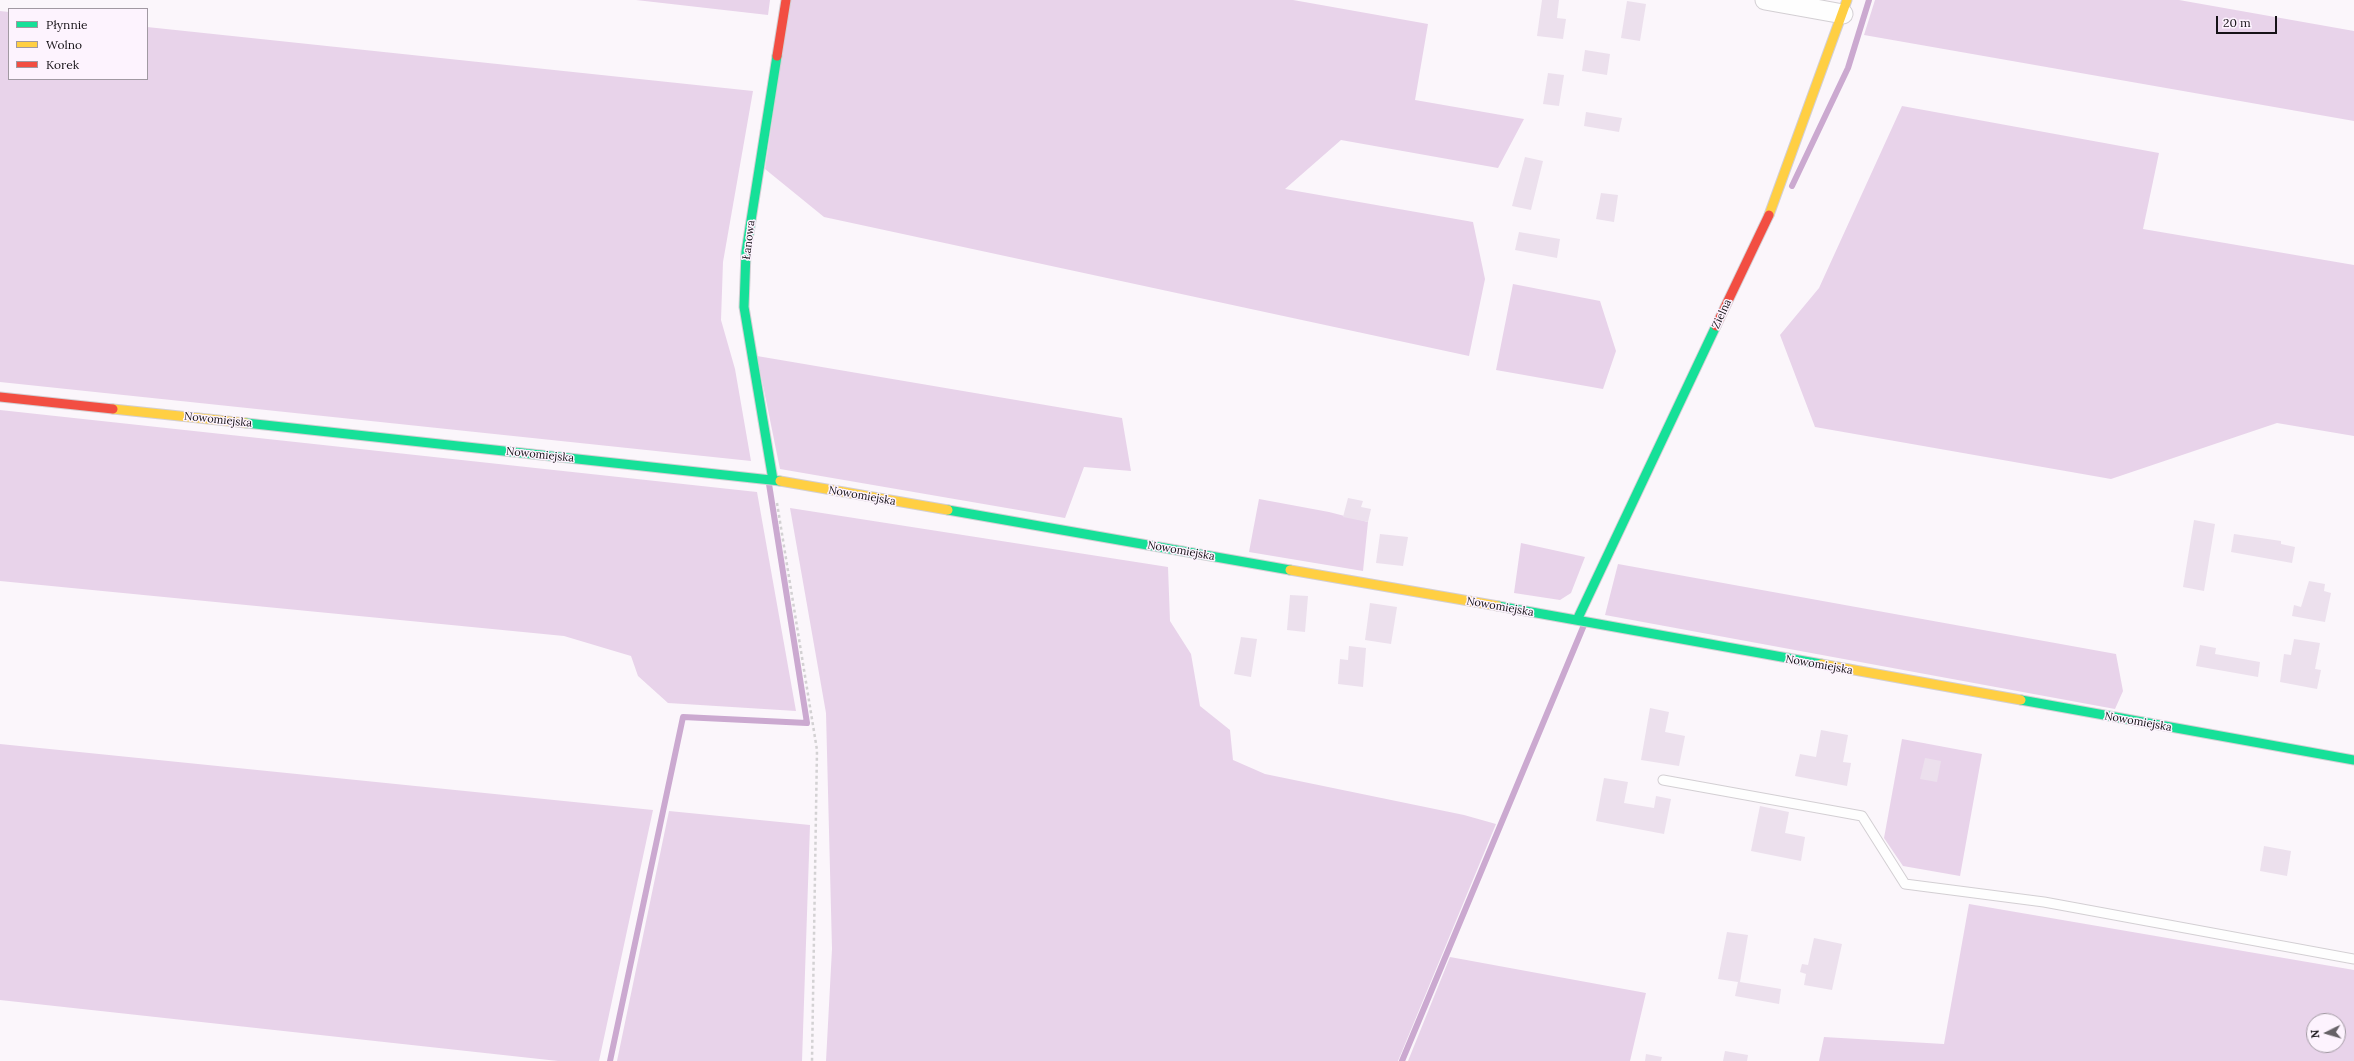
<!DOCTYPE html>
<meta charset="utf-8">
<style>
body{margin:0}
#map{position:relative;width:2354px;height:1061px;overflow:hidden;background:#fbf6fb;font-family:Lora,serif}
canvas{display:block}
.legend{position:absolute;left:8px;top:8px;width:140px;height:72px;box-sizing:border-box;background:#fdf3fe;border:1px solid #a199a2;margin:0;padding:5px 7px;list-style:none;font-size:12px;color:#161217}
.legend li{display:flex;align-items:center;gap:8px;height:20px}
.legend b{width:20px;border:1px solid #a199a2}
.north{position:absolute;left:2306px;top:1013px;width:40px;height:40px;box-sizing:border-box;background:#fdf3fe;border:1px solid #a199a2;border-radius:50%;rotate:265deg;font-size:11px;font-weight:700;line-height:16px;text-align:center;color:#161217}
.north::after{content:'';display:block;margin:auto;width:14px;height:18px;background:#666267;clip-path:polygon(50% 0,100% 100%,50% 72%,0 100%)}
.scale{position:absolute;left:2216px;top:16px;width:61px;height:18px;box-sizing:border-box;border:2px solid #161217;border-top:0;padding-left:5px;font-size:12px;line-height:14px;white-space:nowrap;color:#161217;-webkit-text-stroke:3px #fdf3fe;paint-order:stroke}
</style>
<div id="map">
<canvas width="2354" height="1061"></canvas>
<ul class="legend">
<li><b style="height:5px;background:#16e098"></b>Płynnie</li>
<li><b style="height:5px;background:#ffcf43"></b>Wolno</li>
<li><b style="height:5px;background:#f24e42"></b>Korek</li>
</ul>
<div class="north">N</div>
<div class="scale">20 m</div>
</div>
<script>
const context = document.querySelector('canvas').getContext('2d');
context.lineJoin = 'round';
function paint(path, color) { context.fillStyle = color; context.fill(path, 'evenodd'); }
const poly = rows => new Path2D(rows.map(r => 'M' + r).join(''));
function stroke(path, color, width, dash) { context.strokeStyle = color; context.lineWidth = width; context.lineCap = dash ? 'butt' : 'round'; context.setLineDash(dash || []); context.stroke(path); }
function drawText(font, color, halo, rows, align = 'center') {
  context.font = font + ' Lora,serif'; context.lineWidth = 3; context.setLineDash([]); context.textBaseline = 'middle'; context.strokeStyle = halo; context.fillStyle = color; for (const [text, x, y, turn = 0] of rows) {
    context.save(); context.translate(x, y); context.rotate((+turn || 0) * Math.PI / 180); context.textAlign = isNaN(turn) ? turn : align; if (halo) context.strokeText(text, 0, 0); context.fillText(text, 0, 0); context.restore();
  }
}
paint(poly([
 [636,0,770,0,768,15],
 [790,0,1293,0,1428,24,1415,100,1524,119,1498,168,1341,140,1285,189,1473,222,1485,279,1469,356,824,217,765,169],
 [1875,0,2179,0,2354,31,2354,121,1864,35],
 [0,11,9,12,9,79,147,79,147,27,753,91,723,262,721,320,735,369,751,461,0,382],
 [1902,106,2159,153,2143,229,2354,265,2354,436,2277,423,2111,479,1815,427,1780,335,1819,288],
 [1513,284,1600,301,1616,351,1603,389,1496,370],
 [757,356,1122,418,1131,471,1084,467,1065,518,780,469],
 [0,410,757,492,796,711,668,703,638,676,631,656,564,636,0,581],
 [1259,499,1329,512,1368,522,1363,571,1249,552],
 [790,508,1168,567,1170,621,1191,654,1200,706,1230,730,1233,760,1265,774,1464,815,1496,824,1398,1061,826,1061,832,949,826,713],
 [1521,543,1585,557,1571,593,1560,600,1514,593],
 [1618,564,2116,654,2123,691,2115,709,1605,615],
 [1902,739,1982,754,1960,876,1903,866,1884,838],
 [0,744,653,810,599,1061,558,1061,0,1000],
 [669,811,810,825,802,1061,617,1061],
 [1969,904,2354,970,2354,1061,1819,1061,1824,1037,1944,1044],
 [2314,1021,2338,1021,2338,1045,2314,1045],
 [1450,957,1646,993,1630,1061,1408,1061]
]), '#e8d3ea');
stroke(poly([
 [1792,186,1848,68,1869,0],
 [610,1061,683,717,807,723,769,484],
 [1402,1061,1584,625]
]), '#cba9d0', 6);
paint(poly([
 [1542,0,1559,0,1557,18,1566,19,1563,39,1537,36],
 [1627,1,1646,4,1640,41,1621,38],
 [1585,50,1610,54,1607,75,1582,71],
 [1548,73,1564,75,1559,106,1543,104],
 [1586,112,1622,118,1619,132,1584,126],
 [1525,157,1543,161,1531,210,1512,206],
 [1601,193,1618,195,1614,222,1596,219],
 [1519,232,1560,239,1557,258,1515,250],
 [1348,498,1363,501,1361,507,1371,509,1368,522,1343,517],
 [2194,520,2215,524,2204,591,2183,587],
 [1380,534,1408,537,1403,566,1376,563],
 [2234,534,2281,541,2281,544,2295,547,2292,563,2231,552],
 [2309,581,2325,584,2324,591,2331,593,2325,622,2292,616,2294,605,2301,607],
 [1290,595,1308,596,1305,632,1287,630],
 [1370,603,1397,607,1391,644,1365,640],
 [1241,637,1257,639,1251,677,1234,674],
 [2294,639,2320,643,2315,669,2321,670,2317,689,2280,682,2284,654,2291,655],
 [2200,645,2216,648,2215,654,2260,662,2258,677,2196,666],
 [1349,646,1366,648,1363,687,1338,684,1340,659,1348,660],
 [1650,708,1669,712,1665,732,1685,736,1679,766,1641,760],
 [1821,730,1848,735,1843,762,1851,763,1847,786,1795,776,1800,754,1816,757],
 [1925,758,1941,761,1937,782,1920,779],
 [1604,778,1628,782,1624,803,1654,808,1656,796,1671,799,1664,834,1596,821],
 [1760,806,1789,812,1785,833,1805,837,1801,861,1751,851],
 [2264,846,2291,851,2287,876,2260,871],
 [1727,932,1748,935,1740,982,1781,989,1779,1004,1735,996,1738,982,1718,979],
 [1814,938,1842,944,1832,990,1804,985,1806,974,1800,972,1802,964,1808,965],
 [1725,1051,1748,1055,1747,1061,1723,1061],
 [1646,1054,1662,1057,1661,1061,1645,1061]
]), '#ece0ed');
const lane = poly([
 [1663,780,1862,816,1905,884,2044,902,2354,959]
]);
const street = poly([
 [1765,0,1843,14]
]);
const fast = poly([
 [246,423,780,481],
 [773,480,744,307,746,252,777,56],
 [948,510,1290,570],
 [1498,606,1821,664],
 [1577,620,1716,326],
 [2021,700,2354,760]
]);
const slow = poly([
 [1769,215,1847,0],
 [113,409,246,423],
 [780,481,948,510],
 [1290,570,1498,606],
 [1821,664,2021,700]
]);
const jam = poly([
 [777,56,786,0],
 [1716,326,1769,215],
 [0,397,113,409]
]);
stroke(lane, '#d3cfd3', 11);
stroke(street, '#d3cfd3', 21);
stroke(fast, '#d3cfd3', 11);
stroke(slow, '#d3cfd3', 11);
stroke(jam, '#d3cfd3', 11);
stroke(poly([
 [777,503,817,750,812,1061]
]), '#d3d1d3', 2.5, [3, 3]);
stroke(lane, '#fefefe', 9);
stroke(street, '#fefefe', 19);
stroke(fast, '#16e098', 9);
stroke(slow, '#ffcf43', 9);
stroke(jam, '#f24e42', 9);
drawText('11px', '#161217', '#fdf3fe', [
 ["Łanowa",749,240,-83],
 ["Zielna",1722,314,-65],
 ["Nowomiejska",218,420,6],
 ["Nowomiejska",540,455,6],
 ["Nowomiejska",862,496,10],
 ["Nowomiejska",1181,551,10],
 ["Nowomiejska",1500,607,10],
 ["Nowomiejska",1819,665,10],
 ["Nowomiejska",2138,722,10]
]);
</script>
